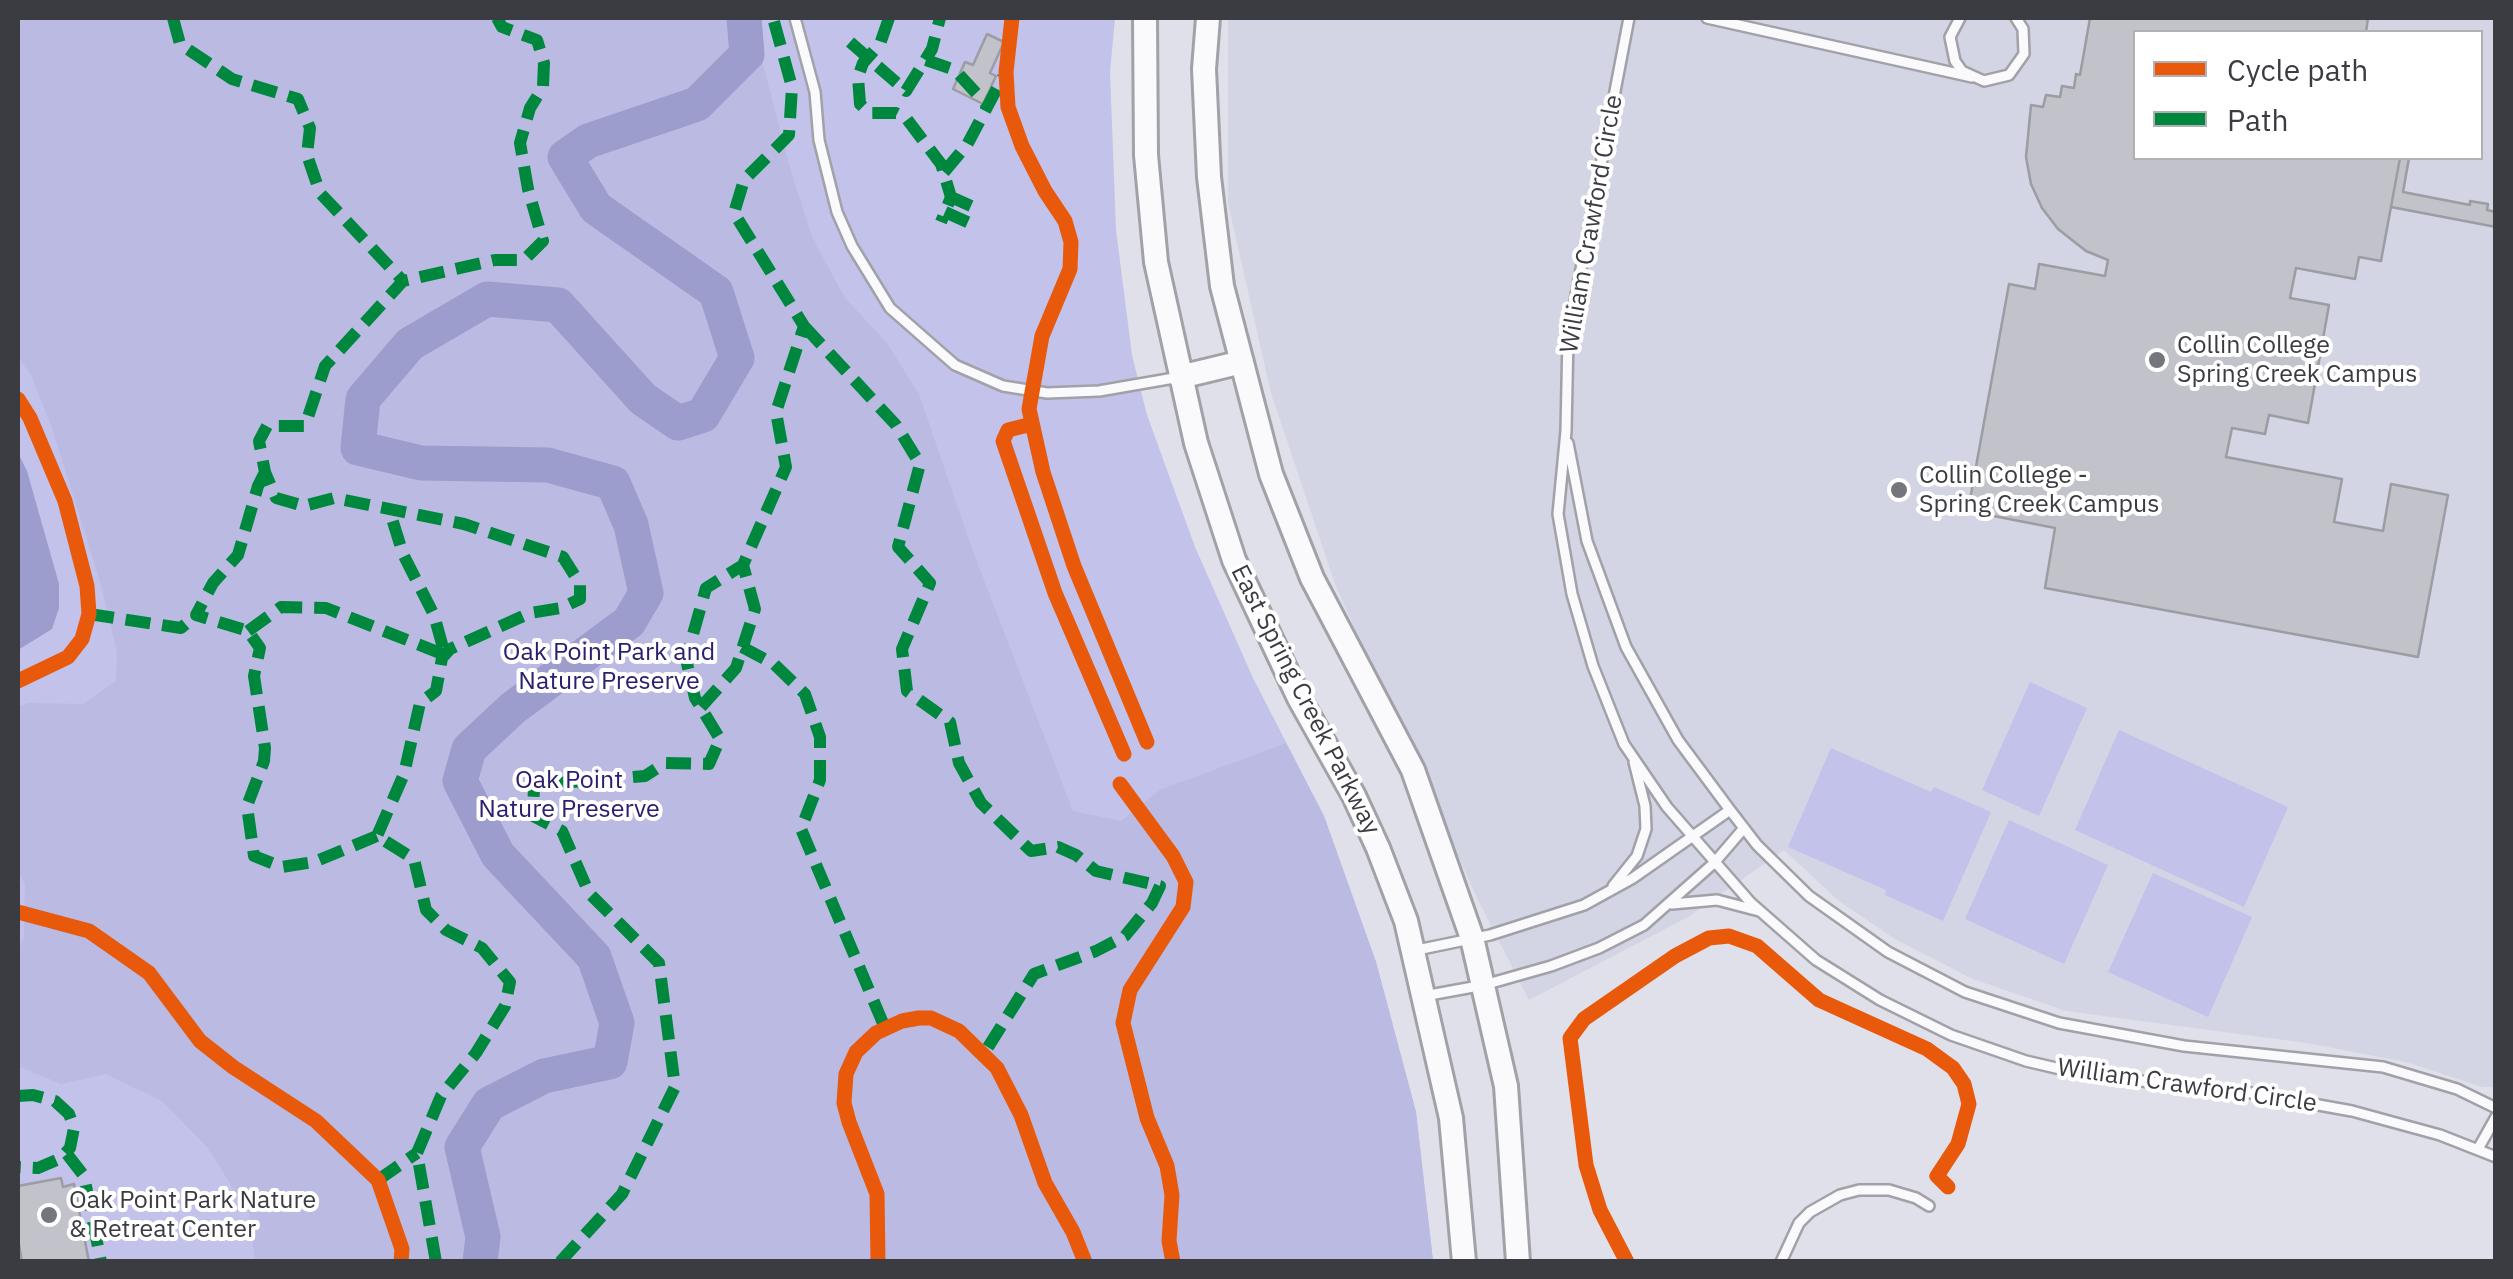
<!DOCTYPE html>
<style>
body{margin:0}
#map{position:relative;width:2513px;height:1279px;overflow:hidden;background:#e0e0ea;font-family:"IBM Plex Sans",sans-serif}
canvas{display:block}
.frame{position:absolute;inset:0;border:20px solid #3b3b42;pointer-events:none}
.legend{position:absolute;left:2133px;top:30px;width:350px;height:130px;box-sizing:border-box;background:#fff;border:2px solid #b1b1b3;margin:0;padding:12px 18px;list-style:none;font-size:30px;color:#3b3b42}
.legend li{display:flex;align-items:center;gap:20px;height:50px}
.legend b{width:50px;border:2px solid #b1b1b3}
</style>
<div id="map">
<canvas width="2513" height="1279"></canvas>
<div class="frame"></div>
<ul class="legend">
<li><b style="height:12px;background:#e8590c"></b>Cycle path</li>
<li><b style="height:12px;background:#00873e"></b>Path</li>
</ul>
</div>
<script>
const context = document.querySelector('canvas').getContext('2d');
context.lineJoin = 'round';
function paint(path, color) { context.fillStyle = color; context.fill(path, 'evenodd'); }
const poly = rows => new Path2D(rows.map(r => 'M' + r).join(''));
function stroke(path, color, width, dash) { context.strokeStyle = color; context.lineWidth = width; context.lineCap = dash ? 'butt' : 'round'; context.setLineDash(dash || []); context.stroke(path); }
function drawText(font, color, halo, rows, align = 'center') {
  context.font = font + ' "IBM Plex Sans",sans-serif'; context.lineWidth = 8; context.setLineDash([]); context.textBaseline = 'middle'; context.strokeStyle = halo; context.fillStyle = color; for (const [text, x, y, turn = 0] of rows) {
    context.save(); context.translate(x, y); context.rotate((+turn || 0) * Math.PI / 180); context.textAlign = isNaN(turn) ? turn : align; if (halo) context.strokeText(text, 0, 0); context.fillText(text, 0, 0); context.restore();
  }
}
paint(poly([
 [1228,18,2495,18,2495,1087,2482,1087,2406,1062,2307,1043,2066,1011,1973,979,1895,939,1839,901,1784,850,1688,917,1529,1000,1478,900,1336,587,1271,393,1228,203],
 [2136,32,2480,32,2480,158,2136,158]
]), '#d3d4e4');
paint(poly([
 [18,18,1115,18,1110,72,1116,230,1132,355,1147,415,1195,547,1253,678,1324,816,1376,962,1416,1112,1433,1261,18,1261],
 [2030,682,2087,708,2039,816,1982,790],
 [2119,730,2288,807,2244,907,2075,830],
 [1831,748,1931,792,1934,787,1991,812,1943,921,1885,895,1886,890,1788,847],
 [2009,820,2108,865,2064,964,1965,919],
 [2153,873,2252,917,2208,1017,2108,972]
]), '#c2c2ea');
paint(poly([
 [18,18,751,18,790,168,812,237,845,298,887,343,919,394,972,549,1073,811,1121,821,1160,790,1286,743,1324,816,1376,962,1416,1112,1433,1261,255,1261,249,1213,207,1147,162,1101,106,1074,61,1084,18,1066,18,949,24,937,25,885,18,870,18,707,28,703,83,704,116,681,117,652,101,585,52,428,31,375,18,357]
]), '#babae3');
paint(poly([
 [18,453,27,471,59,584,59,608,52,629,18,650]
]), '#9c9ccd');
stroke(poly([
 [480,1262,483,1237,462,1147,489,1104,544,1076,610,1062,617,1023,594,957,498,855,460,781,469,749,513,708,629,622,646,593,631,525,613,483,548,465,421,463,358,448,363,399,410,344,487,299,558,305,643,399,678,423,703,415,737,358,716,292,596,208,565,157,588,141,697,104,747,54,744,18]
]), '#9c9ccd', 35);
const building = poly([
 [2090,18,2368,18,2366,32,2136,32,2136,158,2400,158,2381,261,2359,257,2355,279,2296,268,2290,298,2329,305,2308,423,2269,415,2265,434,2232,428,2226,457,2342,479,2334,522,2383,531,2391,484,2448,495,2418,657,2045,588,2055,528,1968,511,2009,284,2035,289,2039,264,2105,276,2108,260,2086,251,2058,229,2042,208,2031,184,2026,157,2031,105,2043,107,2046,95,2060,97,2062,86,2074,88,2076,74,2080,75,2090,18],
 [987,34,1004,42,990,73,996,76,983,104,953,89,965,62,973,65,987,34],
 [2400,158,2409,158,2403,192,2470,205,2470,201,2488,204,2487,210,2496,212,2496,227,2391,207,2400,158],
 [61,1178,63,1187,74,1184,89,1262,22,1262,18,1239,18,1186,61,1178]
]);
paint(building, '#c2c3ca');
stroke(building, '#9c9ca3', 2.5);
const lane = poly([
 [795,18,815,92,819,140,837,212,852,246,890,308,955,365,1003,386,1047,393,1099,391,1180,377],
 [1629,18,1568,337,1566,431,1558,514,1572,594,1593,666,1624,744,1667,807,1751,903,1816,960,1880,1000,1951,1035,2026,1061,2086,1075,2252,1093,2352,1111,2440,1135,2496,1157],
 [1707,18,1972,77],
 [1960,18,1950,37,1955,61,1962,71,1984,81,2009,75,2024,54,2023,29,2016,18],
 [1568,443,1587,541,1626,647,1678,740,1730,810,1757,845,1809,896,1888,952,1965,992,2059,1023,2184,1046,2383,1067,2457,1089,2496,1108],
 [1613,886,1637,856,1646,829,1645,806,1634,762],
 [1672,904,1717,900,1759,911],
 [1412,951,1490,935,1584,905,1633,878,1730,810],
 [1424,996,1484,985,1551,966,1599,948,1644,925,1714,863,1744,828],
 [2478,1149,2496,1117],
 [1781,1262,1799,1223,1810,1212,1840,1195,1859,1190,1889,1190,1916,1198,1929,1206]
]);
const secondary = poly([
 [1145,18,1146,155,1156,262,1196,443,1234,560,1299,698,1354,796,1378,848,1406,921,1451,1118,1464,1262],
 [1208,18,1204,69,1209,177,1222,286,1271,474,1312,578,1413,770,1472,938,1506,1086,1518,1262],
 [1180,377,1242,362]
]);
stroke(lane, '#a1a1a8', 14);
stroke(secondary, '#a1a1a8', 28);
stroke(lane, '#fafafc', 9);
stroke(secondary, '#fafafc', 22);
stroke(poly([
 [173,18,180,44,232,79,298,99,310,128,307,155,320,193,403,281],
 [889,18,880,44,863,63,858,77,860,104,869,113,896,113,906,118,941,164,951,197,941,222],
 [850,42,906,91,932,49,940,18],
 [926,60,955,70,986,104,993,105],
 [944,172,967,145,1003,77],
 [951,197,971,206],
 [945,212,974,225],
 [804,326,896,425,920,464,898,547,930,583,902,649,907,691,950,722,959,763,981,803,1031,851,1058,847,1076,855,1096,871,1160,886,1152,903,1125,936,1096,951,1034,974,980,1060],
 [265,472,258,486,238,555,213,583,196,615,248,631,260,648,254,676,265,748,264,761,247,806,254,856,282,867,314,862,377,836],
 [89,614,181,628,196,615],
 [248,631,281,607,326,608,445,655,434,615,403,554,389,509],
 [742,647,774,664,805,694,820,737,820,780,801,829,885,1028],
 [701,707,736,668,755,609,743,565],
 [18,1096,33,1095,55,1101,69,1114,74,1128,70,1148,61,1158,38,1168,18,1167],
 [67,1154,84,1176,101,1262],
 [378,1180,417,1153],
 [436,1262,417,1153,441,1096,476,1053,505,1006,510,982,482,948,446,930,426,910,414,859,377,836,404,774,420,703,436,691,442,658,450,649,530,613,561,608,580,599,580,584,563,557,464,524,334,498,304,506,276,498,265,472,259,441,267,426,305,426,325,366,403,281,495,260,524,260,543,241,528,189,520,143,530,108,543,87,544,63,537,40,502,27,497,18],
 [560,1262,622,1194,675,1087,659,963,589,893,562,831,533,816,534,785,645,776,665,763,709,764,720,739,695,698,686,659,706,588,743,565,786,467,776,412,804,326,734,213,744,180,789,135,792,87,773,18]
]), '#00873e', 12, [25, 12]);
stroke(poly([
 [1012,18,1006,72,1008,107,1022,146,1045,191,1065,221,1071,242,1070,269,1042,336,1029,409,1043,472,1074,566,1147,742],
 [18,399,30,418,65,501,87,586,89,614,82,639,68,657,18,681],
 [1032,424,1008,430,1003,441,1055,593,1124,754],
 [1120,784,1173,856,1186,882,1183,907,1130,990,1123,1023,1147,1118,1167,1166,1172,1195,1169,1241,1173,1262],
 [18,912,89,931,149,973,200,1041,233,1067,316,1121,378,1180,402,1249,401,1262],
 [878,1262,877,1194,849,1122,844,1103,846,1074,856,1052,876,1033,902,1021,919,1018,931,1018,959,1031,997,1068,1021,1115,1045,1183,1073,1232,1085,1262],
 [1627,1262,1600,1210,1586,1165,1570,1038,1584,1019,1675,956,1709,938,1729,936,1757,946,1819,1000,1927,1049,1953,1068,1964,1084,1969,1104,1958,1144,1937,1176,1948,1187]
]), '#e8590c', 15);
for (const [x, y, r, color] of [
 [2157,360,10,"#75757d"],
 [1899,490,10,"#75757d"],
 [49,1215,10,"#75757d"]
]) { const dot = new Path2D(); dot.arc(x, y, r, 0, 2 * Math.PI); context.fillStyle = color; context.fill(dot); stroke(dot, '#fff', 4); }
drawText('25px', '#3b3b42', '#fff', [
 ["William Crawford Circle",1592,224,-80],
 ["East Spring Creek Parkway",1305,700,63],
 ["William Crawford Circle",2187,1086,8]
]);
drawText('25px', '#3b3b42', '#fff', [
 ["Collin College",2177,346],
 ["Spring Creek Campus",2177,375],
 ["Collin College -",1919,476],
 ["Spring Creek Campus",1919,505],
 ["Oak Point Park Nature",69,1201],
 ["& Retreat Center",69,1230]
], 'left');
drawText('25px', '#2c206e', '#fff', [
 ["Oak Point Park and",609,653],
 ["Nature Preserve",609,682],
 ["Oak Point",569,781],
 ["Nature Preserve",569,810]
]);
</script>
